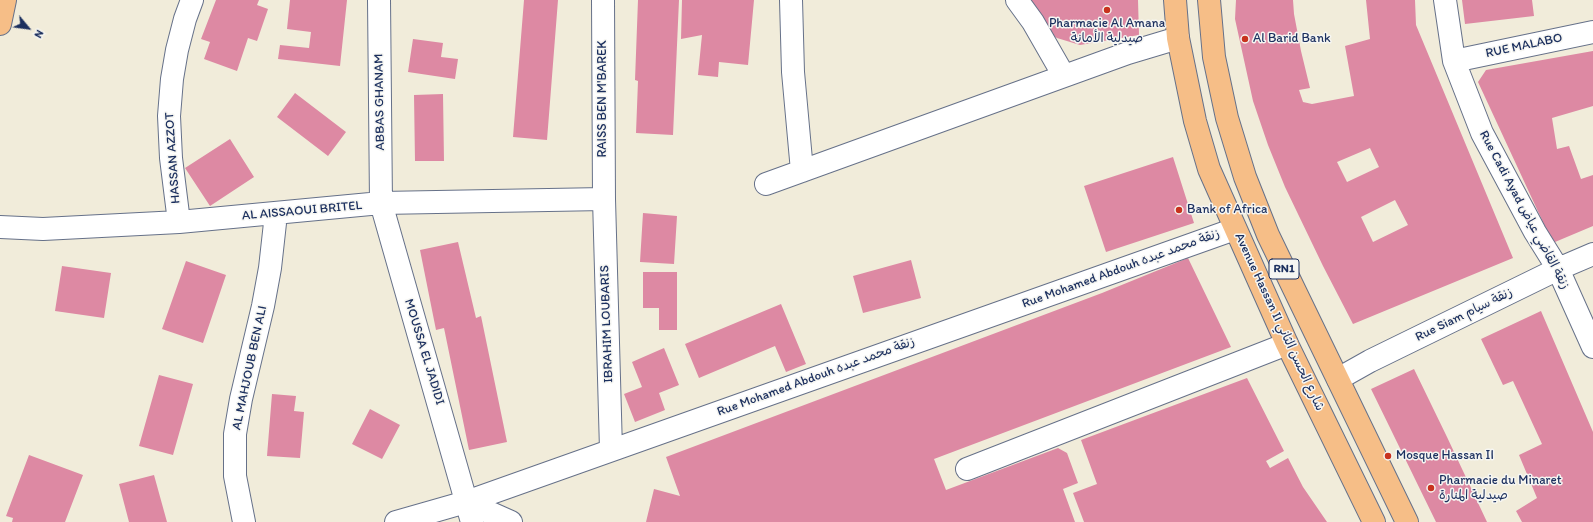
<!DOCTYPE html>
<meta charset="utf-8">
<style>
body{margin:0}
#map{position:relative;width:1593px;height:522px;overflow:hidden;background:#f1ecda;font-family:Itim,sans-serif}
canvas{display:block}
.north{position:absolute;left:8px;top:8px;width:40px;height:40px;-webkit-text-stroke:3px #f6f6f2;paint-order:stroke;rotate:119deg;font-size:11px;font-weight:700;line-height:16px;text-align:center;color:#1b2f5e}
.north::after{content:'';display:block;margin:auto;width:14px;height:18px;background:#1b2f5e;clip-path:polygon(50% 0,100% 100%,50% 72%,0 100%)}
</style>
<div id="map">
<canvas width="1593" height="522"></canvas>
<div class="north">N</div>
</div>
<script>
const context = document.querySelector('canvas').getContext('2d');
context.lineJoin = 'round';
function paint(path, color) { context.fillStyle = color; context.fill(path, 'evenodd'); }
const poly = rows => new Path2D(rows.map(r => 'M' + r).join(''));
function stroke(path, color, width, dash) { context.strokeStyle = color; context.lineWidth = width; context.lineCap = dash ? 'butt' : 'round'; context.setLineDash(dash || []); context.stroke(path); }
function drawText(font, color, halo, rows, align = 'center') {
  context.font = font + ' Itim,"Playpen Sans Arabic",sans-serif'; context.lineWidth = 3; context.setLineDash([]); context.textBaseline = 'middle'; context.strokeStyle = halo; context.fillStyle = color; for (const [text, x, y, turn = 0] of rows) {
    context.save(); context.translate(x, y); context.rotate((+turn || 0) * Math.PI / 180); context.textAlign = isNaN(turn) ? turn : align; if (halo) context.strokeText(text, 0, 0); context.fillText(text, 0, 0); context.restore();
  }
}
paint(poly([
 [216,0,259,0,257,5,268,9,257,41,248,38,237,71,204,59,210,42,201,39],
 [290,0,347,0,340,66,278,59,280,45,309,48,311,32,287,29],
 [524,0,558,0,547,140,513,137],
 [638,0,679,0,673,135,636,133,638,81,635,80],
 [682,0,754,0,748,65,719,62,718,77,698,75,702,35,681,39],
 [1019,0,1138,0,1139,35,1080,45,1057,38,1039,27],
 [1236,0,1293,0,1294,14,1301,51,1310,88,1299,90,1303,102,1312,104,1354,96,1345,46,1370,39,1366,0,1415,0,1416,25,1513,258,1353,324,1323,266,1285,187,1268,145,1253,101,1235,19],
 [1370,148,1379,167,1347,182,1337,162],
 [1395,200,1408,225,1373,242,1361,217],
 [1462,0,1532,0,1534,16,1465,24],
 [413,39,443,43,441,57,458,59,455,79,408,72],
 [1593,51,1593,106,1552,118,1557,149,1569,146,1581,179,1593,175,1593,226,1555,242,1548,233,1478,82,1486,70],
 [295,93,346,132,328,156,277,117],
 [443,94,444,161,415,161,414,95],
 [230,139,254,177,210,206,185,168],
 [1173,157,1194,223,1106,252,1084,186],
 [643,213,677,216,674,264,640,262],
 [458,242,476,318,481,316,507,442,469,450,444,328,436,330,420,250],
 [1188,258,1231,347,934,459,946,490,1058,448,1067,453,1078,483,1063,489,1075,522,646,522,654,489,680,496,666,457,1102,293],
 [911,260,921,298,863,313,853,276],
 [186,261,226,275,203,343,162,329],
 [62,266,111,273,104,318,55,311],
 [643,272,677,272,677,330,659,330,659,308,643,308],
 [781,304,806,364,786,372,775,346,699,378,685,344],
 [1541,311,1593,432,1593,522,1522,522,1516,511,1537,498,1519,455,1542,444,1513,381,1503,385,1481,339],
 [664,348,679,385,659,393,665,410,635,422,624,394,642,387,632,362],
 [1414,369,1447,437,1487,522,1436,522,1371,389],
 [159,375,193,384,173,455,139,446],
 [1247,378,1284,451,1266,461,1270,468,1288,458,1303,487,1327,522,1084,522,1073,493,1097,484,1081,440],
 [272,394,296,396,294,411,304,412,300,458,267,456],
 [370,409,400,425,382,459,352,444],
 [29,455,83,475,65,522,12,522,13,518,6,516],
 [154,475,167,522,129,522,119,484]
]), '#dd89a3');
const minor = poly([
 [379,0,381,203,472,522],
 [603,0,604,199,611,450],
 [791,0,793,72,802,171],
 [1017,0,1033,22,1064,76],
 [1445,0,1454,61,1482,133,1535,232,1558,269,1593,347],
 [1454,61,1593,32],
 [766,184,1128,53,1178,38],
 [179,222,171,158,169,116,172,79,177,50,185,19,192,0],
 [0,227,43,229,179,222,381,203,604,199],
 [1338,379,1370,361,1558,269,1593,254],
 [967,469,1287,344],
 [466,502,511,522],
 [244,522,235,476,235,434,241,399,263,306,270,268,276,214],
 [396,522,466,502,1235,229]
]);
const major = poly([
 [1175,0,1178,38,1195,121,1209,169,1287,344,1374,522],
 [1209,0,1214,57,1227,118,1245,177,1268,235,1295,291,1407,522],
 [0,24,5,0]
]);
stroke(minor, '#667189', 24);
stroke(major, '#667189', 24);
stroke(minor, '#fff', 22);
stroke(major, '#f6be87', 22);
for (const [x, y, r, color] of [
 [1107,10,4,"#c8321e"],
 [1245,39,4,"#c8321e"],
 [1179,210,4,"#c8321e"],
 [1388,456,4,"#c8321e"],
 [1431,488,4,"#c8321e"]
]) { const dot = new Path2D(); dot.arc(x, y, r, 0, 2 * Math.PI); context.fillStyle = color; context.fill(dot); stroke(dot, '#f6f6f2', 1.5); }
for (const [x, y, w] of [
 [1284,269,30]
]) { const box = new Path2D(); box.roundRect(x - w / 2, y - 10, w, 20, 3); context.fillStyle = '#f6f6f2'; context.fill(box); stroke(box, '#1b2f5e', 1); }
drawText('bold 12px', '#1b2f5e', null, [
 ["RN1",1284,269]
]);
drawText('13px', '#1b2f5e', '#f6f6f2', [
 ["Pharmacie Al Amana",1107,24,"center"],
 ["صيدلية الأمانة",1107,39,"center"],
 ["Al Barid Bank",1253,39],
 ["Bank of Africa",1187,210],
 ["Mosque Hassan II",1396,456],
 ["Pharmacie du Minaret",1439,481],
 ["صيدلية المنارة",1439,496]
], 'left');
drawText('13px', '#1b2f5e', '#f6f6f2', [
 ["RUE MALABO",1524,46,-12],
 ["RAISS BEN M'BAREK",603,99,-90],
 ["ABBAS GHANAM",380,102,-91],
 ["HASSAN AZZOT",173,158,-94],
 ["Rue Cadi Ayad زنقة القاضي عياض",1524,210,62],
 ["AL AISSAOUI BRITEL",302,211,-5],
 ["Rue Mohamed Abdouh زنقة محمد عبده",1121,269,-20],
 ["Rue Siam زنقة سيام",1464,315,-26],
 ["Avenue Hassan II شارع الحسن الثاني",1279,322,65],
 ["IBRAHIM LOUBARIS",607,324,-92],
 ["MOUSSA EL JADIDI",424,352,73],
 ["AL MAHJOUB BEN ALI",250,368,-78],
 ["Rue Mohamed Abdouh زنقة محمد عبده",816,377,-20]
]);
</script>
